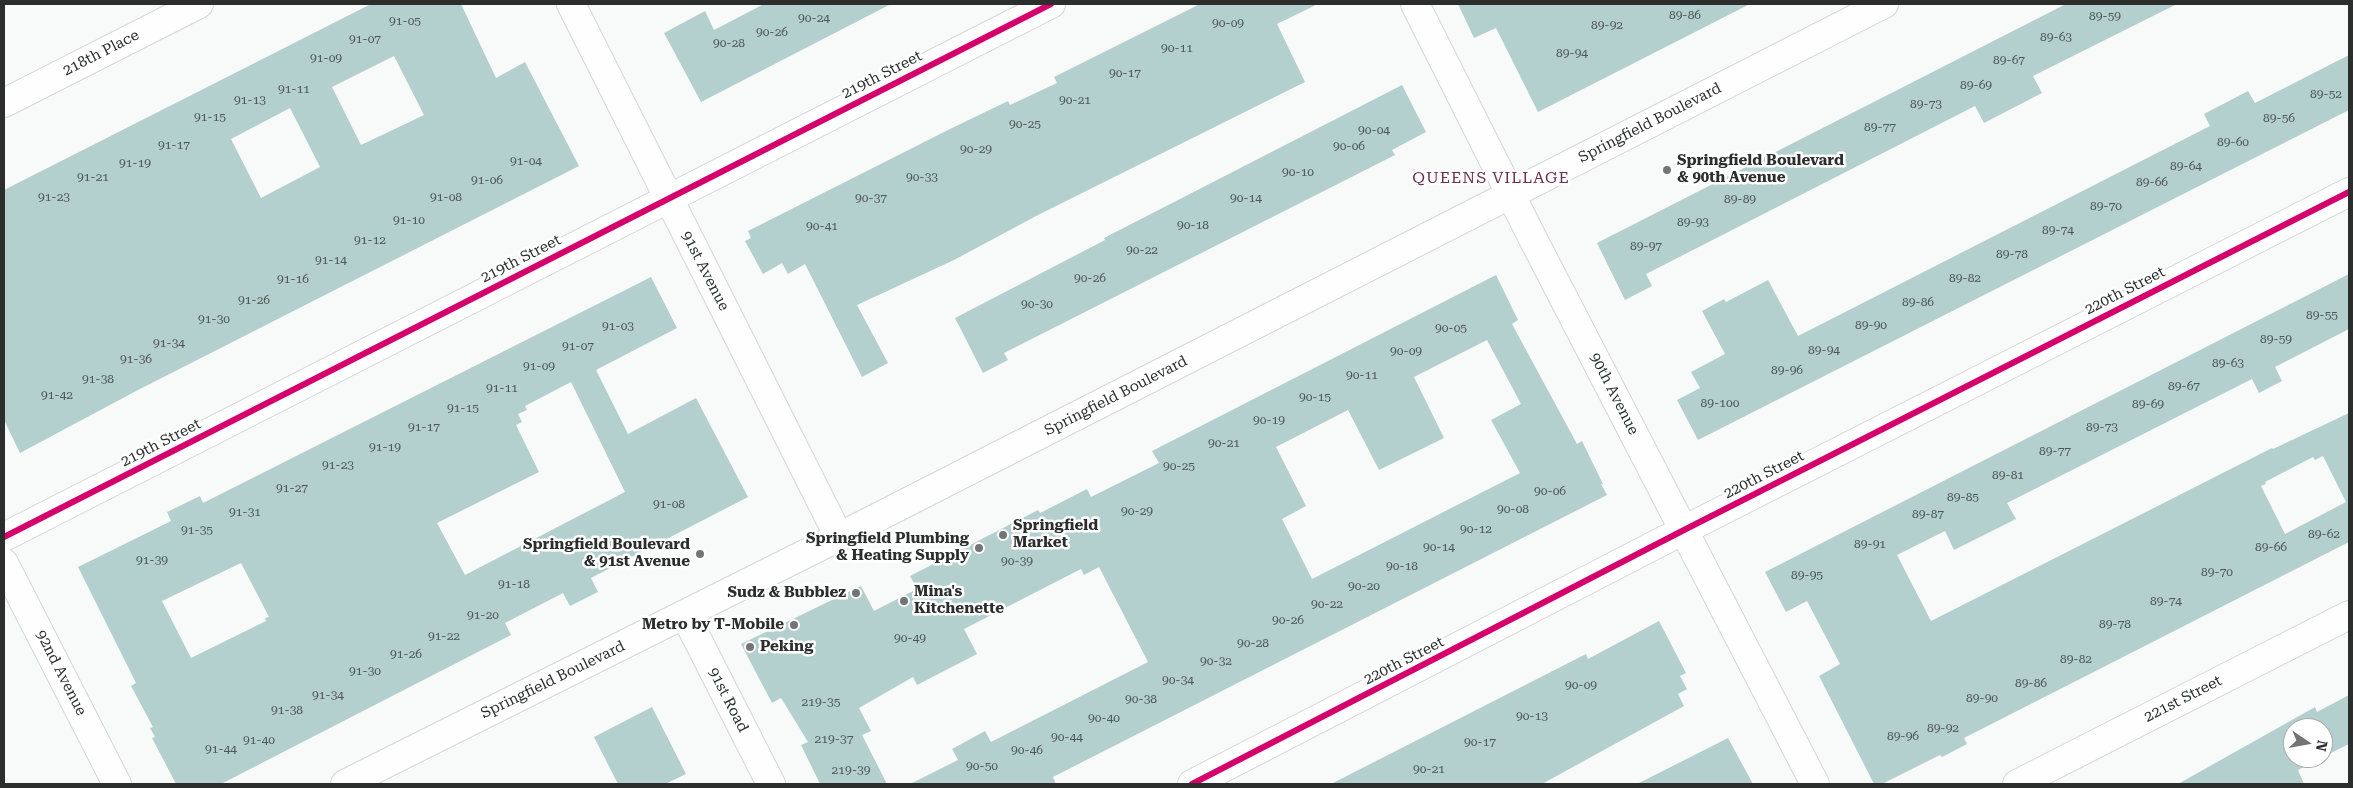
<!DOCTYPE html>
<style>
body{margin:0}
#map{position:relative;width:2353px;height:788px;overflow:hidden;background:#f8faf9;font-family:"Roboto Serif",serif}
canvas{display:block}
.frame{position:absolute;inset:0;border:5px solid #2c2e2e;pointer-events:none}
.north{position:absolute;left:2283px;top:718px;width:50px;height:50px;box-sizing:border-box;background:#fff;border:1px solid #ababab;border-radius:50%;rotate:102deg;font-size:14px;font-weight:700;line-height:20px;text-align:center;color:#2c2e2e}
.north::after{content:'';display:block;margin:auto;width:18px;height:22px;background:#737575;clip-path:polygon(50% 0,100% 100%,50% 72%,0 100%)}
</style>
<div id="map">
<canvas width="2353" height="788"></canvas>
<div class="frame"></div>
<div class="north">N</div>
</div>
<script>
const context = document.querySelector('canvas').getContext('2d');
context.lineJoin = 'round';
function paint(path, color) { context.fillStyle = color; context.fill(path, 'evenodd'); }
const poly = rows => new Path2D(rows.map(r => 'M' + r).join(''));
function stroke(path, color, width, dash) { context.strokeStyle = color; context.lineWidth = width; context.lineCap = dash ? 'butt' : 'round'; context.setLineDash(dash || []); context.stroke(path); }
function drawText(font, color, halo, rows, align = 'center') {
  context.font = font + ' "Roboto Serif",serif'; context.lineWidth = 5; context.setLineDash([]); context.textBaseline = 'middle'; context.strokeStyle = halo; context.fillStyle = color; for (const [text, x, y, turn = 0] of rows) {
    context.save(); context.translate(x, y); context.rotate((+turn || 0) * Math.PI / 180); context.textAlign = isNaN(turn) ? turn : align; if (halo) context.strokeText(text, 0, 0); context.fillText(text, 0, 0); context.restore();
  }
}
paint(poly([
 [371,4,461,4,496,78,525,62,579,166,138,390,20,453,4,420,4,190],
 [394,56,424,115,361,145,332,87],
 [290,108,320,167,261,198,231,139],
 [764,4,891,4,701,102,664,33,705,11,714,30],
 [1200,4,1318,4,1277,24,1305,82,1038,215,954,260,857,305,888,363,862,377,805,264,788,274,782,263,763,274,745,241,751,238,748,231,948,130,1008,101,1010,105,1057,83,1054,77],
 [1458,4,1750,4,1538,112,1496,28,1474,38],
 [2066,4,2177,4,2033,76,2042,93,1984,123,1975,106,1646,274,1652,286,1625,300,1597,243],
 [2349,55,2349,110,1698,440,1677,400,1700,388,1691,372,1725,354,1702,311,1724,299,1726,302,1768,280,1798,336,2210,126,2204,114,2248,91,2255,103],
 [1402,85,1426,132,1392,150,1395,155,1004,353,1008,360,983,373,955,318,1105,240,1104,238],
 [2349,274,2349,329,2275,367,2282,381,2259,393,2252,379,2007,503,2016,519,1954,550,1945,531,1897,555,1931,621,2272,448,2273,449,2349,413,2349,542,1964,738,1967,744,1942,757,1940,755,1882,784,1874,784,1819,676,1840,664,1807,601,1786,612,1765,572],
 [2323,456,2346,502,2285,534,2261,486,2266,484,2265,482,2313,457,2315,460],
 [1496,275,1518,320,1512,324,1577,444,1582,441,1603,484,1601,484,1607,495,1053,777,1056,784,910,784,958,760,952,749,985,731,991,742,1148,662,1099,567,1084,575,1081,569,964,629,977,654,917,685,913,677,859,708,871,731,862,735,887,784,820,784,801,745,808,742,781,698,772,703,741,644,861,586,874,611,917,589,910,576,1038,510,1040,513,1087,489,1091,497,1159,463,1152,451],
 [1487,340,1521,404,1491,420,1520,473,1312,579,1282,519,1306,506,1276,447,1348,410,1379,470,1444,438,1414,377],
 [651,277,677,328,596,370,628,434,696,398,748,497,591,578,598,592,570,606,563,593,505,623,511,635,221,784,176,784,152,738,155,737,150,728,153,727,131,686,136,683,78,567,171,521,167,512,200,496,203,503],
 [571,382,625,492,465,575,437,523,539,472,516,425,522,422,518,414,527,410,525,406],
 [241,563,269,617,265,618,266,621,191,658,162,601],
 [1659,621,1686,673,1680,676,1687,689,1678,694,1684,706,1542,784,1331,784,1586,654,1588,659],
 [2349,695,2349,744,2323,757,2323,728,2293,728,2293,758,2322,758,2298,770,2304,784,2178,784,2315,707,2317,712],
 [652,707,686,774,665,784,618,784,594,737],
 [1728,738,1753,784,1637,784]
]), '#b3cfce');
const minor = poly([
 [571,4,839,537],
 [1415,4,1532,237,1815,784],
 [4,103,199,4],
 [4,537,1051,4],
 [4,563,117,784],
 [685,615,771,784],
 [1192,784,1684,530,2349,192],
 [2017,784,2349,615]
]);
const major = poly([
 [345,784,839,537,1884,4]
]);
stroke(minor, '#d4d6d6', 30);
stroke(major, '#d4d6d6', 30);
stroke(minor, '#fefefe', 28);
stroke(major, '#fefefe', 28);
stroke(poly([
 [4,537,1051,4],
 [1192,784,1684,530,2349,192]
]), '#d6006c', 6);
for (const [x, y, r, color] of [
 [1667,170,5,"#737575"],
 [1003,535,5,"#737575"],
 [979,548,5,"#737575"],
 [700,554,5,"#737575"],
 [856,593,5,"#737575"],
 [904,601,5,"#737575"],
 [794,625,5,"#737575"],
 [750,647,5,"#737575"]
]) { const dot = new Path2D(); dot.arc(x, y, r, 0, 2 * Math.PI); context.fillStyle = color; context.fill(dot); stroke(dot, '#fff', 2); }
drawText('12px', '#4e5656', null, [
 ["89-86",1685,15],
 ["89-59",2105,16],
 ["90-24",814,18],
 ["91-05",405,21],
 ["90-09",1228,23],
 ["89-92",1607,25],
 ["90-26",772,32],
 ["89-63",2056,37],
 ["91-07",365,39],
 ["90-28",729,43],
 ["90-11",1177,48],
 ["89-94",1572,53],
 ["91-09",326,58],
 ["89-67",2009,60],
 ["90-17",1125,73],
 ["89-69",1976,85],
 ["91-11",294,89],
 ["89-52",2326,94],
 ["91-13",250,100],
 ["90-21",1075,100],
 ["89-73",1926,104],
 ["91-15",210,117],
 ["89-56",2279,118],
 ["90-25",1025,124],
 ["89-77",1880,127],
 ["90-04",1374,130],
 ["89-60",2233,142],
 ["91-17",174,145],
 ["90-06",1349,146],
 ["90-29",976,149],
 ["91-04",526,161],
 ["91-19",135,163],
 ["89-64",2186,166],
 ["90-10",1298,172],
 ["91-21",93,177],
 ["90-33",922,177],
 ["91-06",487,180],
 ["89-66",2152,182],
 ["91-23",54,197],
 ["91-08",446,197],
 ["90-37",871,198],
 ["90-14",1246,198],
 ["89-89",1740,199],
 ["89-70",2106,206],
 ["91-10",409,220],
 ["89-93",1693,222],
 ["90-18",1193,225],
 ["90-41",822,226],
 ["89-74",2058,230],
 ["91-12",370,240],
 ["89-97",1646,246],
 ["90-22",1142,250],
 ["89-78",2012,254],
 ["91-14",331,260],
 ["90-26",1090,278],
 ["89-82",1965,278],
 ["91-16",293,279],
 ["91-26",254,300],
 ["89-86",1918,302],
 ["90-30",1037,304],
 ["89-55",2322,315],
 ["91-30",214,319],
 ["89-90",1871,325],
 ["91-03",618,326],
 ["90-05",1451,328],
 ["89-59",2276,339],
 ["91-34",169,343],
 ["91-07",578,346],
 ["89-94",1824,350],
 ["90-09",1406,351],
 ["91-36",136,359],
 ["89-63",2228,363],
 ["91-09",539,366],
 ["89-96",1787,370],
 ["90-11",1362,375],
 ["91-38",98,379],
 ["89-67",2184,386],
 ["91-11",502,388],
 ["91-42",57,395],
 ["90-15",1315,397],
 ["89-100",1720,403],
 ["89-69",2148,404],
 ["91-15",463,408],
 ["90-19",1269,420],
 ["91-17",424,427],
 ["89-73",2102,427],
 ["90-21",1224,443],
 ["91-19",385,447],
 ["89-77",2055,451],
 ["91-23",338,465],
 ["90-25",1179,466],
 ["89-81",2008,475],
 ["91-27",292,488],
 ["90-06",1550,491],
 ["89-85",1963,497],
 ["91-08",669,504],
 ["90-08",1513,509],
 ["90-29",1137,511],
 ["91-31",245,512],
 ["89-87",1928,514],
 ["90-12",1476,529],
 ["91-35",197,530],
 ["89-62",2324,534],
 ["89-91",1870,544],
 ["90-14",1439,547],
 ["89-66",2271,547],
 ["91-39",152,560],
 ["90-39",1017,561],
 ["90-18",1402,566],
 ["89-70",2217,572],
 ["89-95",1807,575],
 ["91-18",514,584],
 ["90-20",1364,586],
 ["89-74",2166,601],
 ["90-22",1327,604],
 ["91-20",483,615],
 ["90-26",1288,620],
 ["89-78",2115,624],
 ["91-22",444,636],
 ["90-49",910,638],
 ["90-28",1253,643],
 ["91-26",406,654],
 ["89-82",2076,659],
 ["90-32",1216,661],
 ["91-30",365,671],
 ["90-34",1178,680],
 ["89-86",2031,683],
 ["90-09",1581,685],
 ["91-34",328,695],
 ["89-90",1982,698],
 ["90-38",1141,699],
 ["219-35",821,702],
 ["91-38",287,710],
 ["90-13",1532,716],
 ["90-40",1104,718],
 ["89-92",1943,728],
 ["89-96",1903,736],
 ["90-44",1067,737],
 ["219-37",834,739],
 ["91-40",259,740],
 ["90-17",1480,742],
 ["91-44",221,749],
 ["90-46",1027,750],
 ["90-50",982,766],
 ["90-21",1429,769],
 ["219-39",851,770]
]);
drawText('15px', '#2c2e2e', '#fff', [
 ["218th Place",101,53,-27],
 ["219th Street",882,75,-27],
 ["Springfield Boulevard",1650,123,-27],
 ["219th Street",521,259,-27],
 ["91st Avenue",705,271,63],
 ["220th Street",2125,291,-27],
 ["90th Avenue",1614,394,63],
 ["Springfield Boulevard",1116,396,-27],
 ["219th Street",161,443,-27],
 ["220th Street",1764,475,-27],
 ["220th Street",1404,661,-27],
 ["92nd Avenue",61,673,63],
 ["Springfield Boulevard",553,680,-26],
 ["221st Street",2183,699,-27],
 ["91st Road",728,700,63]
]);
drawText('bold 15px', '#2c2e2e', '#fff', [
 ["Springfield Boulevard",1677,161],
 ["& 90th Avenue",1677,178],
 ["Springfield",1013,526],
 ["Market",1013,543],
 ["Springfield Plumbing",969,539,"right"],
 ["& Heating Supply",969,556,"right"],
 ["Springfield Boulevard",690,545,"right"],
 ["& 91st Avenue",690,562,"right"],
 ["Mina's",914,592],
 ["Kitchenette",914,609],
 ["Sudz & Bubblez",846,593,"right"],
 ["Metro by T-Mobile",784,625,"right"],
 ["Peking",760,647]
], 'left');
context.letterSpacing = '1px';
drawText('16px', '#6d2e51', '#fff', [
 ["QUEENS VILLAGE",1491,178]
]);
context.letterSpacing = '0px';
</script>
